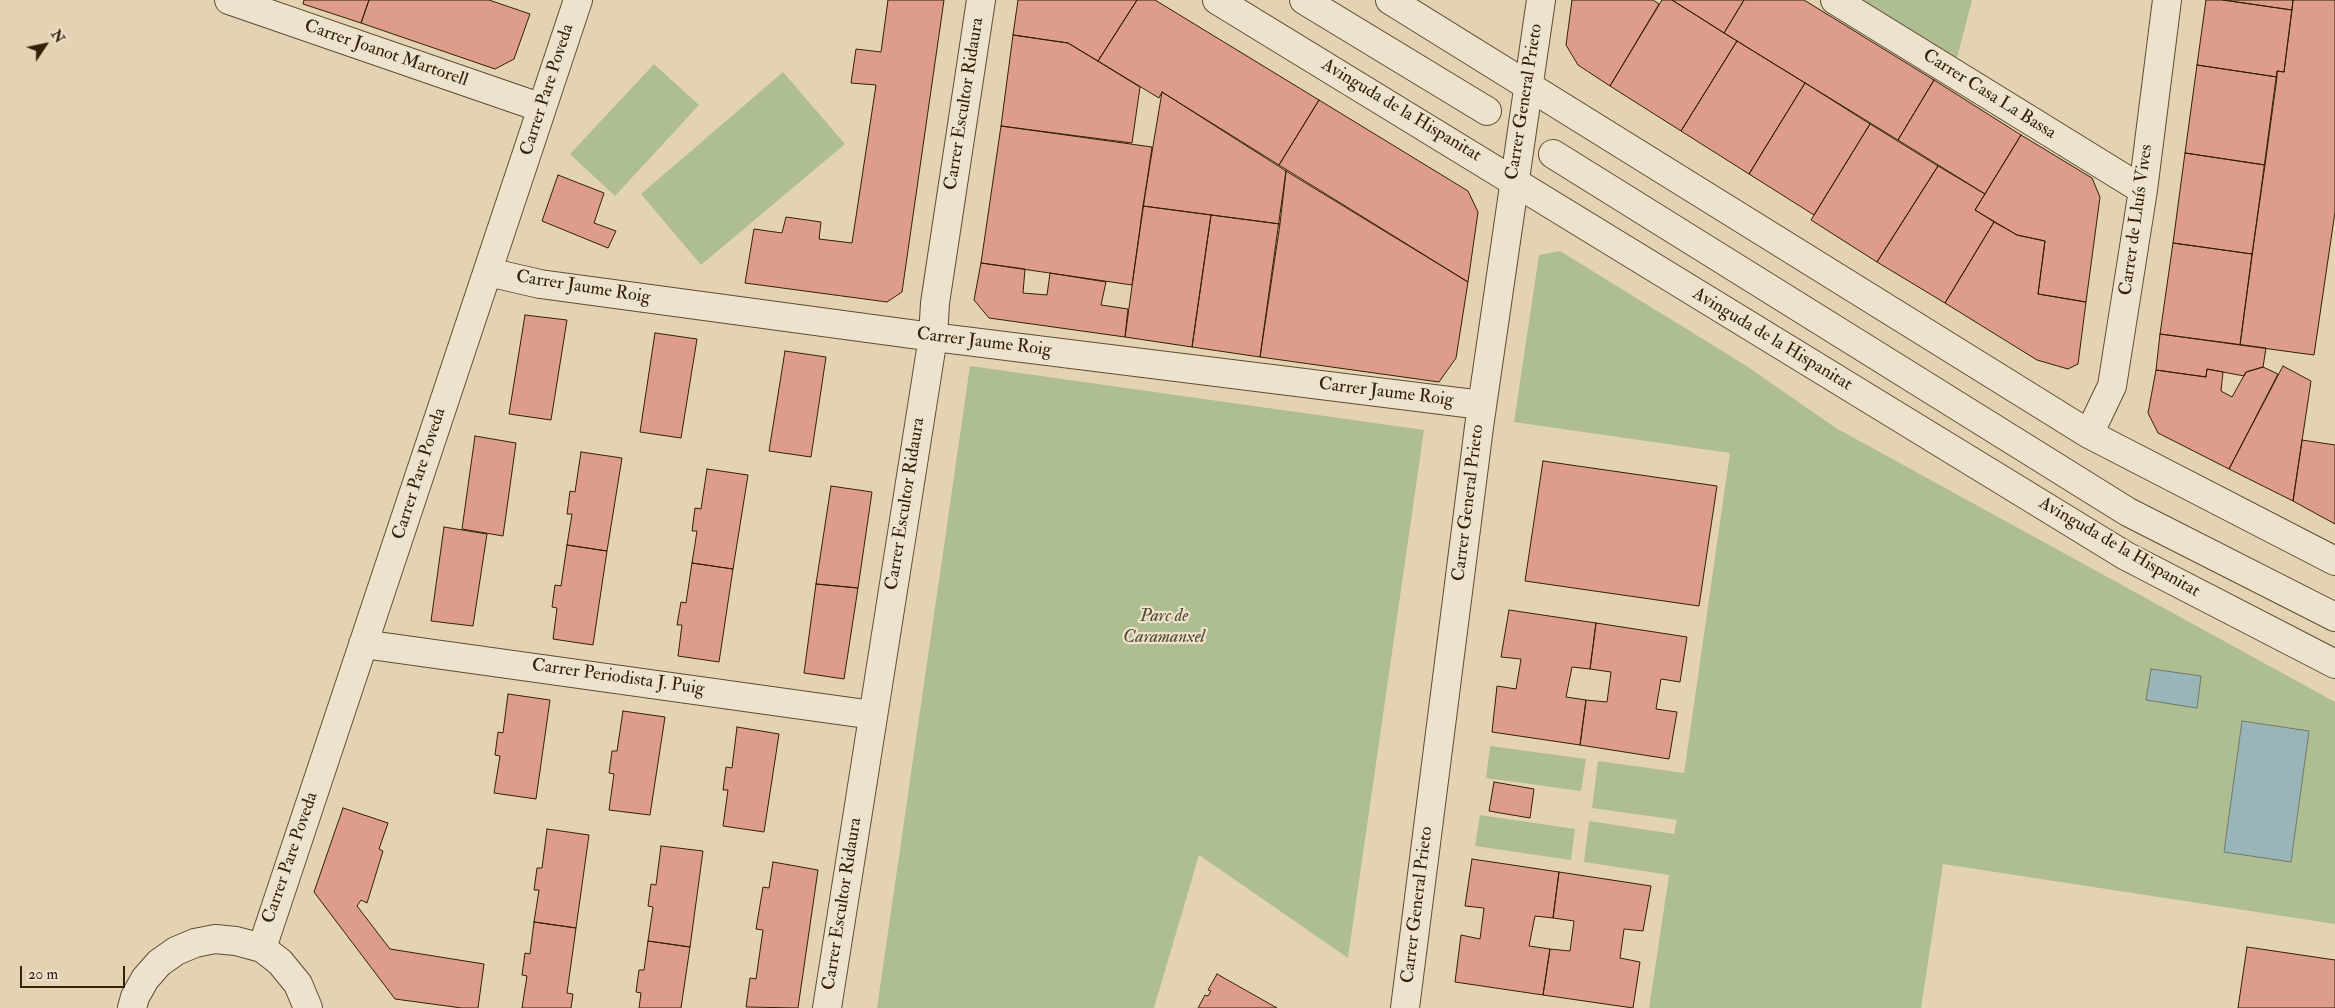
<!DOCTYPE html>
<meta charset="utf-8">
<style>
body{margin:0}
#map{position:relative;width:2335px;height:1008px;overflow:hidden;background:#e4d3b3;font-family:"IM FELL Double Pica",serif}
canvas{display:block}
.north{position:absolute;left:20px;top:20px;width:50px;height:50px;-webkit-text-stroke:4px #ede2ce;paint-order:stroke;rotate:56deg;font-size:14px;font-weight:700;line-height:20px;text-align:center;color:#332006}
.north::after{content:'';display:block;margin:auto;width:18px;height:22px;background:#332006;clip-path:polygon(50% 0,100% 100%,50% 72%,0 100%)}
.scale{position:absolute;left:20px;top:966px;width:105px;height:22px;box-sizing:border-box;border:2px solid #332006;border-top:0;padding-left:6px;font-size:15px;line-height:18px;white-space:nowrap;color:#332006;-webkit-text-stroke:4px #ede2ce;paint-order:stroke}
</style>
<div id="map">
<canvas width="2335" height="1008"></canvas>
<div class="north">N</div>
<div class="scale">20 m</div>
</div>
<script>
const context = document.querySelector('canvas').getContext('2d');
context.lineJoin = 'round';
function paint(path, color) { context.fillStyle = color; context.fill(path, 'evenodd'); }
const poly = rows => new Path2D(rows.map(r => 'M' + r).join(''));
function stroke(path, color, width, dash) { context.strokeStyle = color; context.lineWidth = width; context.lineCap = dash ? 'butt' : 'round'; context.setLineDash(dash || []); context.stroke(path); }
function drawText(font, color, halo, rows, align = 'center') {
  context.font = font + ' "IM FELL Double Pica",serif'; context.lineWidth = 4.5; context.setLineDash([]); context.textBaseline = 'middle'; context.strokeStyle = halo; context.fillStyle = color; for (const [text, x, y, turn = 0] of rows) {
    context.save(); context.translate(x, y); context.rotate((+turn || 0) * Math.PI / 180); context.textAlign = isNaN(turn) ? turn : align; if (halo) context.strokeText(text, 0, 0); context.fillText(text, 0, 0); context.restore();
  }
}
paint(poly([
 [1863,0,1972,0,1957,58],
 [654,64,699,105,615,196,570,154],
 [783,72,845,144,701,265,641,194],
 [1560,251,1745,365,1836,428,2335,702,2335,924,1943,864,1921,1008,1649,1008,1669,875,1584,862,1589,821,1674,834,1677,820,1592,808,1598,761,1684,773,1730,453,1514,422,1539,255],
 [970,366,1424,430,1348,958,1199,855,1154,1008,877,1008],
 [1490,746,1586,759,1581,791,1486,778],
 [1480,815,1575,829,1571,860,1475,846]
]), '#afbe90');
const water = poly([
 [2151,669,2201,676,2197,708,2146,700,2151,669],
 [2242,721,2309,731,2291,862,2224,852,2242,721]
]);
paint(water, '#9ab5b7');
stroke(water, '#717970', 1);
const building = poly([
 [304,0,369,0,361,23,303,4,304,0],
 [369,0,489,0,530,14,514,59,495,69,361,23,369,0],
 [888,0,944,0,902,292,887,302,745,283,754,229,782,233,786,217,821,222,819,239,852,243,876,85,851,83,856,49,881,52,888,0],
 [1018,0,1137,0,1098,61,1068,43,1013,35,1018,0],
 [1137,0,1155,0,1319,100,1279,165,1162,92,1159,98,1098,61,1137,0],
 [1572,0,1653,0,1659,4,1610,86,1578,65,1566,45,1572,0],
 [1662,0,1672,0,1737,41,1681,131,1610,86,1662,0],
 [1672,0,1744,0,1724,33,1672,0],
 [1744,0,1804,0,1934,80,1898,140,1724,33,1744,0],
 [2206,0,2223,0,2292,10,2284,72,2277,71,2277,77,2197,65,2206,0],
 [2223,0,2293,0,2292,10,2223,0],
 [2293,0,2335,0,2335,212,2314,355,2240,345,2277,71,2284,72,2293,0],
 [1013,35,1068,43,1140,87,1132,143,1001,126,1013,35],
 [1737,41,1805,83,1749,174,1681,131,1737,41],
 [2197,65,2277,77,2265,165,2185,153,2197,65],
 [1934,80,2021,135,1985,194,1898,140,1934,80],
 [1805,83,1870,124,1814,215,1749,174,1805,83],
 [1162,92,1286,171,1280,224,1143,206,1162,92],
 [1319,100,1468,191,1478,212,1468,282,1279,165,1319,100],
 [1870,124,1938,166,1877,262,1811,220,1870,124],
 [1001,126,1152,147,1132,285,981,263,1001,126],
 [2021,135,2092,178,2100,197,2086,302,2038,294,2045,241,2017,235,1975,210,2021,135],
 [2185,153,2265,165,2252,254,2173,243,2185,153],
 [1938,166,1985,194,1975,210,1994,222,1945,303,1877,262,1938,166],
 [1286,171,1468,282,1456,358,1439,382,1260,357,1286,171],
 [558,175,604,193,594,223,616,231,608,248,542,221,558,175],
 [1143,206,1211,215,1192,347,1125,337,1143,206],
 [1211,215,1280,224,1260,357,1192,347,1211,215],
 [1994,222,2017,235,2045,241,2038,294,2086,302,2078,364,2068,369,2037,360,1945,303,1994,222],
 [2173,243,2252,254,2240,345,2160,334,2173,243],
 [981,263,1025,269,1023,293,1047,295,1050,273,1106,282,1101,305,1128,309,1125,337,989,318,974,300,981,263],
 [525,315,567,320,551,420,509,414,525,315],
 [655,333,697,339,681,438,640,432,655,333],
 [2160,334,2266,348,2263,367,2246,372,2244,376,2207,369,2206,377,2156,370,2160,334],
 [785,351,826,357,811,457,769,451,785,351],
 [2283,366,2311,381,2293,501,2229,469,2283,366],
 [2263,367,2278,374,2229,469,2158,433,2148,413,2156,370,2206,377,2207,369,2223,372,2221,391,2232,397,2246,372,2263,367],
 [475,436,516,443,503,536,462,529,475,436],
 [2302,440,2335,445,2335,524,2293,501,2302,440],
 [581,452,622,458,607,551,567,545,572,514,567,514,570,491,575,492,581,452],
 [1543,461,1717,486,1699,606,1525,581,1543,461],
 [707,469,748,475,733,569,692,563,697,531,692,531,695,508,701,509,707,469],
 [831,486,872,492,858,588,816,584,831,486],
 [444,527,487,534,473,626,431,621,444,527],
 [567,545,607,551,593,645,553,639,557,608,552,607,555,585,561,586,567,545],
 [692,563,733,569,719,662,678,656,682,625,677,625,681,602,686,603,692,563],
 [816,584,858,588,844,679,804,673,816,584],
 [1509,610,1596,623,1590,669,1572,667,1566,697,1586,700,1580,745,1492,732,1497,686,1516,689,1521,659,1501,657,1509,610],
 [1596,623,1687,637,1680,682,1661,679,1656,709,1677,712,1669,759,1580,745,1586,700,1607,702,1611,672,1590,669,1596,623],
 [508,694,550,700,536,799,494,793,500,756,495,755,498,732,503,733,508,694],
 [623,711,665,717,650,815,609,810,614,774,609,773,612,751,617,751,623,711],
 [737,727,779,734,764,832,723,826,728,790,723,790,726,767,732,768,737,727],
 [1494,782,1534,789,1530,818,1489,811,1494,782],
 [343,808,388,823,379,849,383,851,367,903,361,900,357,906,390,949,484,964,478,1008,462,1008,395,999,314,892,343,808],
 [547,829,589,835,576,928,534,922,539,890,534,890,537,868,542,868,547,829],
 [661,846,703,851,690,947,648,941,653,907,648,906,651,884,656,885,661,846],
 [1472,859,1559,872,1553,918,1535,916,1529,946,1550,949,1543,995,1455,982,1461,935,1480,939,1484,908,1465,906,1472,859],
 [773,862,818,870,798,1008,746,1007,750,978,756,979,763,930,756,929,763,887,769,888,773,862],
 [1559,872,1651,886,1643,931,1624,929,1620,958,1640,962,1633,1008,1543,995,1550,949,1570,951,1574,921,1553,918,1559,872],
 [534,922,576,928,567,993,573,994,571,1008,522,1008,527,976,522,975,525,953,530,954,534,922],
 [648,941,690,947,681,1008,639,1008,641,993,636,992,639,970,644,970,648,941],
 [2247,947,2335,960,2335,1008,2238,1008,2247,947],
 [1217,974,1277,1008,1198,1008,1205,995,1208,996,1211,991,1208,990,1217,974]
]);
paint(building, '#de9c8b');
stroke(building, '#332006', 1);
const minor = poly([
 [229,0,542,108],
 [1217,0,2126,556,2335,664],
 [1304,0,1487,111],
 [1390,0,2089,434,2335,561],
 [1835,0,2143,190],
 [1553,154,2128,512,2335,617],
 [488,272,540,284,933,337,1482,405],
 [2089,434,2112,386,2143,190,2167,0],
 [363,644,873,715],
 [262,948,578,0],
 [132,1008,135,997,145,979,159,963,176,951,195,943,215,939,236,941,262,948,280,962,298,984,308,1008],
 [827,1008,933,337,935,303,981,0],
 [1405,1008,1479,427,1541,0]
]);
stroke(minor, '#5f4d31', 30);
stroke(minor, '#ede2ce', 28);
drawText('18px', '#332006', '#ede2ce', [
 ["Carrer Joanot Martorell",386,54,19],
 ["Carrer Pare Poveda",548,90,-72],
 ["Carrer Casa La Bassa",1989,95,32],
 ["Carrer General Prieto",1525,102,-81],
 ["Carrer Escultor Ridaura",965,104,-81],
 ["Avinguda de la Hispanitat",1401,111,31],
 ["Carrer de Lluís Vives",2137,220,-82],
 ["Carrer Jaume Roig",583,288,9],
 ["Avinguda de la Hispanitat",1772,340,31],
 ["Carrer Jaume Roig",984,343,7],
 ["Carrer Jaume Roig",1386,393,7],
 ["Carrer Pare Poveda",420,474,-72],
 ["Carrer General Prieto",1469,503,-83],
 ["Carrer Escultor Ridaura",906,504,-81],
 ["Avinguda de la Hispanitat",2119,548,30],
 ["Carrer Periodista J. Puig",618,678,8],
 ["Carrer Pare Poveda",291,858,-71],
 ["Carrer Escultor Ridaura",843,904,-81],
 ["Carrer General Prieto",1418,905,-83]
]);
drawText('italic 18px', '#524828', '#ede2ce', [
 ["Parc de",1164,617],
 ["Caramanxel",1164,638]
]);
</script>
